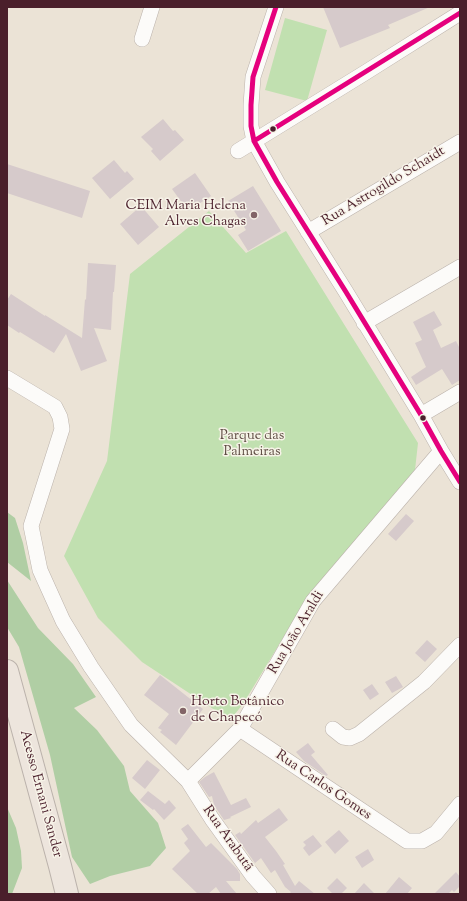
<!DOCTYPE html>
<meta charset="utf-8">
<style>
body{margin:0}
#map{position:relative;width:467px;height:901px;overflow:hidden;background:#ebe3d6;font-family:"Sorts Mill Goudy",serif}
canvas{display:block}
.frame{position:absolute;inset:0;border:8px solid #4a1f2b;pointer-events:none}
</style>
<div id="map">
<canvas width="467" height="901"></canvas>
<div class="frame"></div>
</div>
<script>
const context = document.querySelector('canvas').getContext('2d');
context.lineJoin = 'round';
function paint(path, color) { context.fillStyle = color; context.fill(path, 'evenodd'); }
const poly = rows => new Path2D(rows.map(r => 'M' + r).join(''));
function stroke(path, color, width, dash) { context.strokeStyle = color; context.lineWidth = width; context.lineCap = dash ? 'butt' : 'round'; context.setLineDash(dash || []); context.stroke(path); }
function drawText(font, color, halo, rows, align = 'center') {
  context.font = font + ' "Sorts Mill Goudy",serif'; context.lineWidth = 3; context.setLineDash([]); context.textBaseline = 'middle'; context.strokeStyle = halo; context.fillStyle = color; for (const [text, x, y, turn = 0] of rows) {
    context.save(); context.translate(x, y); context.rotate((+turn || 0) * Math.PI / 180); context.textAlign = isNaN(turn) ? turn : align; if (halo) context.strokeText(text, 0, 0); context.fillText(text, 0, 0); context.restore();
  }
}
paint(poly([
 [285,18,327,30,307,101,265,90],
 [209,211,246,253,286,231,418,443,415,470,303,605,243,704,230,720,142,662,98,618,64,556,107,461,130,274]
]), '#c1e0b0');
paint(poly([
 [7,512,15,518,23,543,31,581,7,562],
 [7,580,38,628,73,664,96,697,74,708,97,730,124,766,130,791,158,823,166,848,150,866,110,876,90,884,72,857,50,755,19,647,7,627],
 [7,807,16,828,21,851,22,868,12,894,7,894]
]), '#b0cea4');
paint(poly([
 [323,7,430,7,388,25,390,28,340,48],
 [163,119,173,131,175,130,184,140,160,161,151,151,153,149,141,137],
 [114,160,125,173,127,171,134,179,110,199,92,178],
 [7,164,90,191,82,218,7,193],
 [195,173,211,196,188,211,172,189],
 [253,186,281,231,248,251,238,235,246,230,228,201],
 [141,206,159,227,138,245,120,224],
 [88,263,116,265,114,292,113,292,111,330,94,328,107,361,81,371,66,334,54,353,20,332,19,333,7,325,7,300,11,294,45,316,45,315,82,338,85,299,86,300],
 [434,311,442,325,433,330,441,348,456,341,460,349,460,380,452,385,442,369,416,385,411,377,426,367,415,343,422,340,413,322],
 [406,514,414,521,396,541,388,534],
 [427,640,437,649,425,662,415,653],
 [160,675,203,709,176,745,160,732,162,730,158,728,169,714,144,695],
 [396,676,403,687,392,693,385,682],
 [372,684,379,694,370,700,363,690],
 [308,743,315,752,311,755,328,775,326,776,304,761,296,752],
 [147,760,160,770,145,789,132,778],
 [214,772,231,805,246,798,251,807,230,817,231,818,224,820,214,805,212,796,209,797,199,782,205,777],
 [148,791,165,804,169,800,176,808,164,820,154,809,153,810,140,800],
 [279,808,288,820,265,837,276,851,285,864,283,865,295,886,299,881,315,894,289,894,291,892,285,887,275,870,271,873,261,858,255,863,235,835,240,832,241,834,256,820,258,823],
 [188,824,206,847,211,843,237,869,240,874,240,881,226,881,237,894,221,894,216,887,208,894,198,894,172,869,190,851,184,843,188,839,181,829],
 [339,830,349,841,335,854,325,842],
 [313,835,322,846,309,856,303,848,306,845,303,842],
 [368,849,374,860,362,868,355,857],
 [456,872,460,877,460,886,454,892,452,890,448,894,434,894],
 [399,877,412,888,407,894,385,894],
 [337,878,347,888,341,894,333,894,327,888],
 [364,883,375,894,354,894]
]), '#d6cacb');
const minor = poly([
 [276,7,253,77,251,105,251,126,254,141,277,182,346,292,421,415,441,451,460,482],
 [142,39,152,7],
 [238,151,363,74,460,13],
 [308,232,460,142],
 [364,323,460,267],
 [7,378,55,407,60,417,62,429,31,526,40,570,63,621,91,667,131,725,188,781,212,819,253,876,269,894],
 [421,415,460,392],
 [240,729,407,841,422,841,436,833,460,804],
 [333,729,343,737,350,738,359,734,424,682,460,645],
 [188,781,240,729,313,601,441,451]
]);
const highway = poly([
 [7,671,60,866,67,894]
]);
stroke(minor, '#bbb2ab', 16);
stroke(highway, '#bbb2ab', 24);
stroke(minor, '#fcfbf9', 15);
stroke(highway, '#ede5dd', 22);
stroke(poly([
 [276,7,253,77,251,105,251,126,254,141,277,182,346,292,421,415,441,451,460,482],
 [254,141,460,13]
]), '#e5007d', 5);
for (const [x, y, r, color] of [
 [273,129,3.5,"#4a1f2b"],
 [254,215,4,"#826467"],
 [423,418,3.5,"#4a1f2b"],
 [183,711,4,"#826467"]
]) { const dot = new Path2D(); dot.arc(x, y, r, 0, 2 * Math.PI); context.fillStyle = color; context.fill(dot); stroke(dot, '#f7f3e8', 1.5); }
drawText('14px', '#4a1f2b', '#f7f3e8', [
 ["Rua Astrogildo Schaidt",384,187,-31],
 ["Rua João Araldi",297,633,-59],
 ["Rua Carlos Gomes",323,786,34],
 ["Acesso Ernani Sander",40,794,75],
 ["Rua Arabutã",227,839,55]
]);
drawText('14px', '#4a1f2b', '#f7f3e8', [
 ["CEIM Maria Helena",246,207],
 ["Alves Chagas",246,223],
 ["Horto Botânico",191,703,"left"],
 ["de Chapecó",191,719,"left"]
], 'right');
drawText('14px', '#5f4e44', '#f7f3e8', [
 ["Parque das",252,437],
 ["Palmeiras",252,453]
]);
</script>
